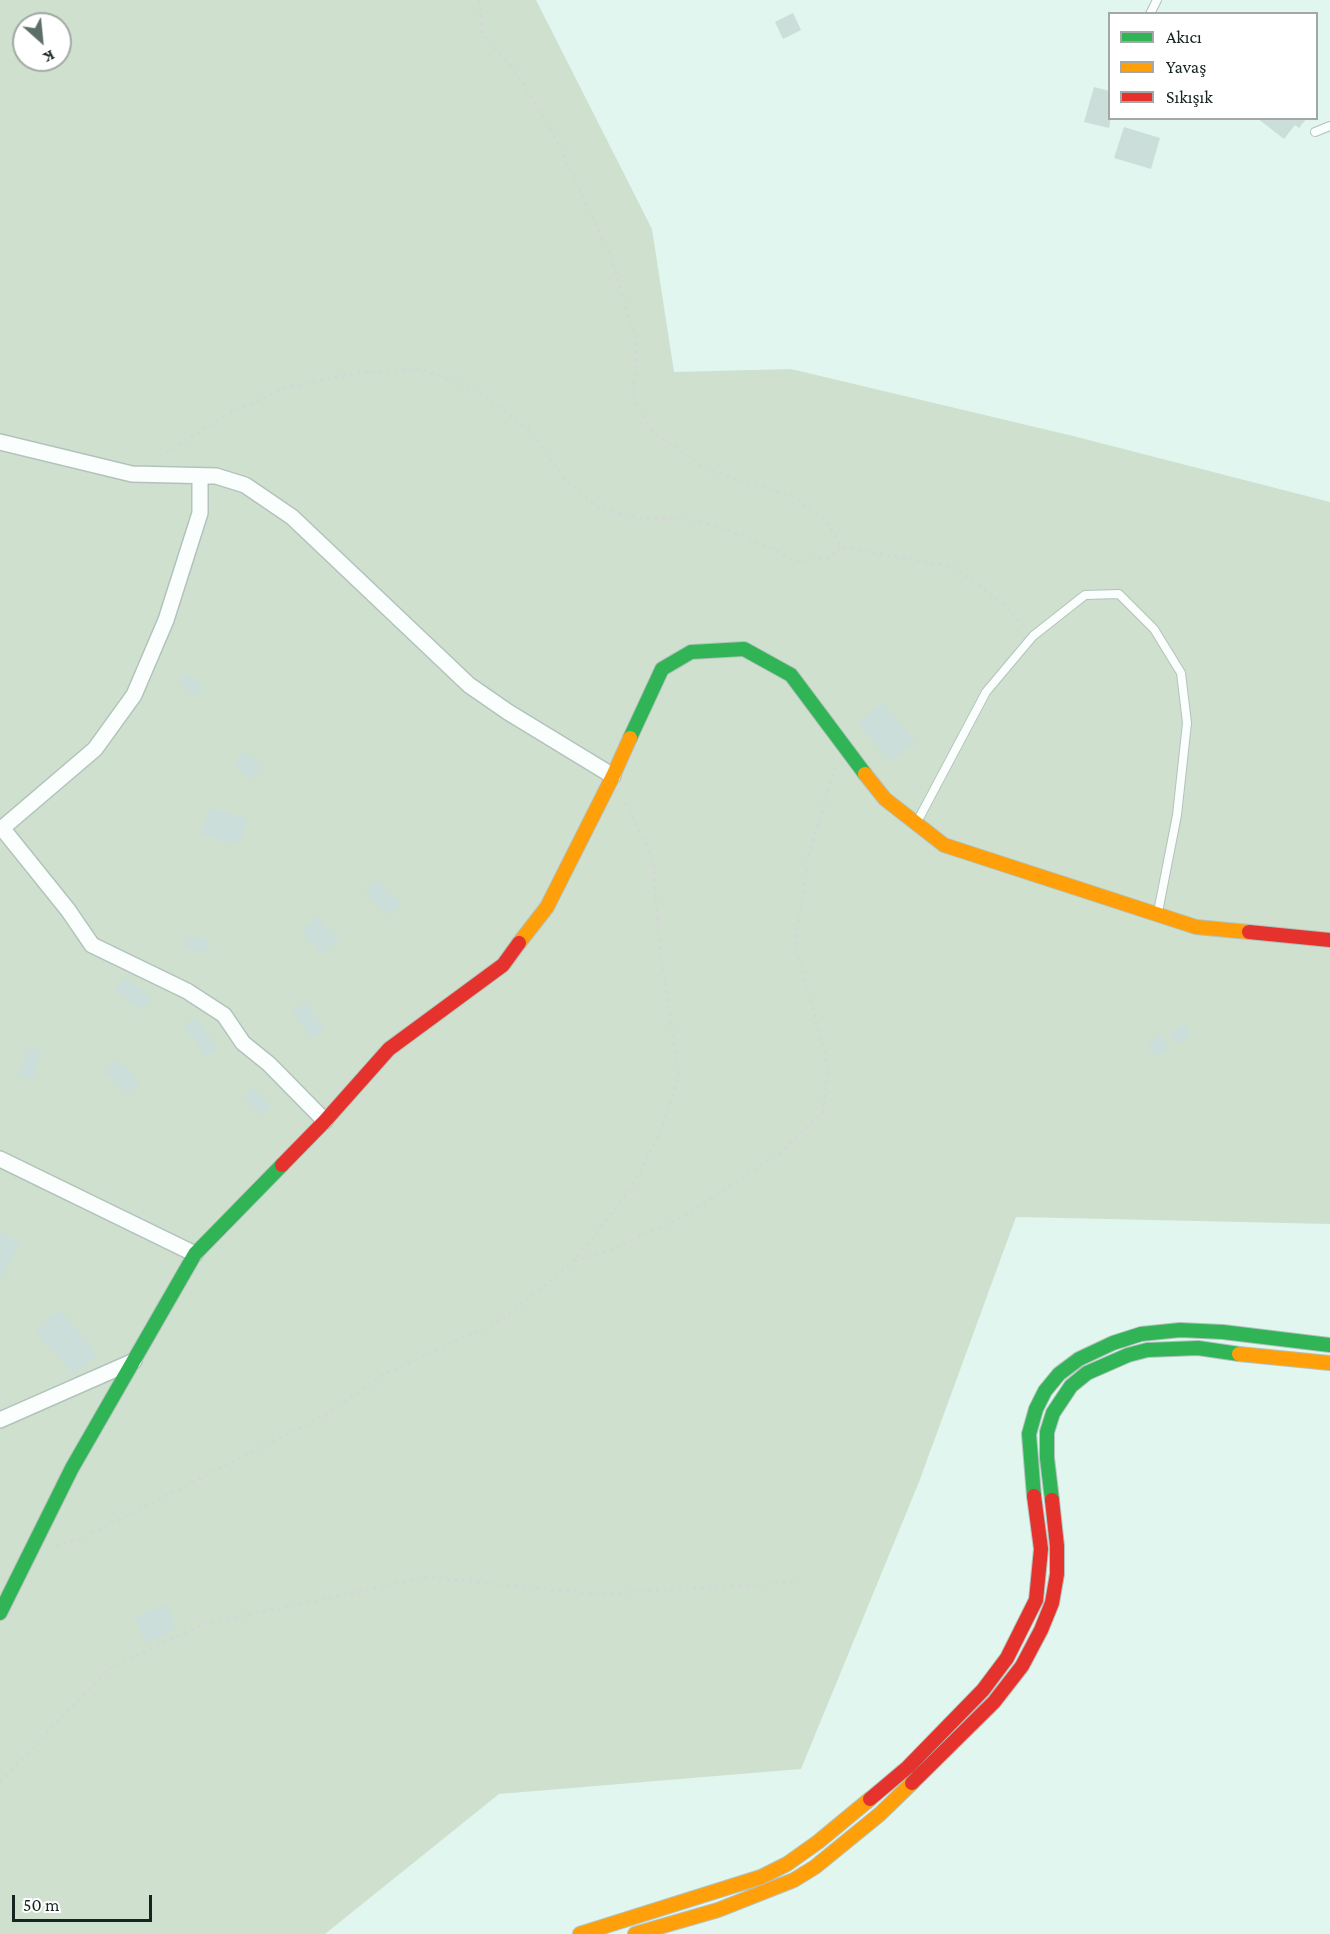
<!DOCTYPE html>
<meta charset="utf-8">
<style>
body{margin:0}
#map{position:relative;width:1330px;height:1934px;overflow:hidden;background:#e1f6ee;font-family:"Crimson Pro",serif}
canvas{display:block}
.legend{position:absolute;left:1108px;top:12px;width:210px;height:108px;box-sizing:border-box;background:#fff;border:2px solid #a2a8a6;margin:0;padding:8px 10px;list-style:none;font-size:18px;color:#162520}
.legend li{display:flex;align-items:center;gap:12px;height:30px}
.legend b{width:30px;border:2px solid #a2a8a6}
.north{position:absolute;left:12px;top:12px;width:60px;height:60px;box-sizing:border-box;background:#fff;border:2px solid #a2a8a6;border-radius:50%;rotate:153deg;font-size:16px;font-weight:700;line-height:24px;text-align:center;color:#162520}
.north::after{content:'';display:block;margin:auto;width:21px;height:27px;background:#5d6e68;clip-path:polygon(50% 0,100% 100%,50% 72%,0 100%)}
.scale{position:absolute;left:12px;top:1895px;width:140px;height:27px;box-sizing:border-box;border:3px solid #162520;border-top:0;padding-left:8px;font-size:18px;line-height:21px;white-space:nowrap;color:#162520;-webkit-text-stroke:4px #fff;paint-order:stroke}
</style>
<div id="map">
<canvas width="1330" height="1934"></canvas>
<ul class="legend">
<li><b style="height:8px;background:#30b455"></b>Akıcı</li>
<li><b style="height:8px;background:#ff9f0a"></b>Yavaş</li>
<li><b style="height:8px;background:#e5322d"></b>Sıkışık</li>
</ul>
<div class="north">K</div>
<div class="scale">50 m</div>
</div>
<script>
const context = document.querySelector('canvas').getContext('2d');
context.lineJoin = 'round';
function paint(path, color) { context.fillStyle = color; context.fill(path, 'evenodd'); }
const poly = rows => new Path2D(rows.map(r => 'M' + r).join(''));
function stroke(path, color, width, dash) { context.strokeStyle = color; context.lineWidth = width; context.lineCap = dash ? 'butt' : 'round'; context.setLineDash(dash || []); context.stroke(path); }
paint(poly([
 [0,0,536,0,652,229,674,372,791,369,1073,436,1330,502,1330,1224,1016,1217,919,1482,801,1769,499,1794,325,1934,0,1934],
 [24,24,60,24,60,60,24,60]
]), '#cfe1ce');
paint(poly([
 [793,13,801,30,783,39,775,22],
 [1094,87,1110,91,1110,118,1111,118,1109,128,1084,122],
 [1257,118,1307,118,1299,128,1295,125,1284,139],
 [1124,127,1160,138,1151,169,1114,158],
 [187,673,204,688,196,697,179,682],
 [882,702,916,741,891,763,858,723],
 [244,751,262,768,250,780,233,763],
 [210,807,248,819,241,841,234,844,201,834],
 [377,880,401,903,389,915,365,892],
 [318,916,339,941,322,955,301,930],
 [185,936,210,939,208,953,183,949],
 [126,977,152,997,141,1011,115,990],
 [305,1002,326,1029,313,1039,291,1012],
 [196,1017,218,1048,206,1057,183,1025],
 [1184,1024,1191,1035,1177,1045,1169,1033],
 [1161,1035,1169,1049,1156,1057,1148,1042],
 [27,1047,41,1051,33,1080,19,1076],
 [116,1060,140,1083,129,1095,105,1072],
 [253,1087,271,1106,261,1116,243,1097],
 [0,1232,21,1244,0,1280],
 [59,1309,98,1355,74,1375,35,1330],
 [167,1604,177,1629,145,1643,134,1617]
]), '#ccdeda');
const lane = poly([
 [1150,14,1157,0],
 [1315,132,1330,126],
 [917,822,986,692,1033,636,1085,595,1119,594,1154,629,1181,673,1187,723,1177,815,1158,912]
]);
const street = poly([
 [0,442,132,474,216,476,245,485,292,517,469,685,508,712,613,776],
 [2,828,68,910,92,945,187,991,224,1015,243,1043,269,1064,325,1121],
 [0,830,95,749,134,695,166,620,200,513,200,477],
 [0,1159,195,1254],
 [0,1420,134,1361]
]);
const fast = poly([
 [630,738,662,669,691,652,744,649,791,675,865,774],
 [1034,1496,1029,1434,1036,1409,1045,1391,1059,1374,1079,1359,1113,1343,1141,1334,1180,1330,1223,1332,1330,1345],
 [1052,1500,1047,1458,1047,1432,1053,1413,1071,1386,1087,1373,1128,1355,1147,1350,1198,1348,1239,1354],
 [0,1613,72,1468,195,1254,282,1165]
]);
const slow = poly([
 [865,774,885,799,944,845,1196,927,1249,932],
 [519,943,547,907,613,776,630,738],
 [1239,1354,1330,1363],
 [580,1934,761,1877,787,1864,818,1842,870,1799],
 [635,1934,718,1910,794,1880,815,1867,880,1814,912,1783]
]);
const jam = poly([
 [1249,932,1330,940],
 [282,1165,325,1121,389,1049,503,965,519,943],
 [912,1783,994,1702,1022,1666,1041,1630,1052,1603,1057,1574,1057,1546,1052,1500],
 [870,1799,908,1767,983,1690,1007,1658,1036,1600,1041,1549,1034,1496]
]);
stroke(lane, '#b2c2bc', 10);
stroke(street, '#b2c2bc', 18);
stroke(fast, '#b2c2bc', 16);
stroke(slow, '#b2c2bc', 16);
stroke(jam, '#b2c2bc', 16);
stroke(poly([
 [479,0,483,34,520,78,554,136,609,252,636,341,634,399,652,431,708,470,794,497,827,522,842,547,954,567,1005,605,1024,626],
 [159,457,223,417,286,387,358,373,421,369,474,389,531,431,564,479,600,509,644,519,698,520,754,540,796,561,827,559,842,547],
 [574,1261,610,1250,684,1216,783,1151,823,1112,828,1066,795,944,809,854,835,768],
 [56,1546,78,1540,327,1414,384,1374,502,1320,574,1261,632,1187,660,1133,679,1076,659,943,653,860,624,799],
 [0,1782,108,1669,204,1624,428,1577,598,1594,797,1582]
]), '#d3d8d6', 3, [3, 4.5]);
stroke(lane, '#fafefc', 8);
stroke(street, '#fafefc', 15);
stroke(fast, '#30b455', 14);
stroke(slow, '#ff9f0a', 14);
stroke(jam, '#e5322d', 14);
</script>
